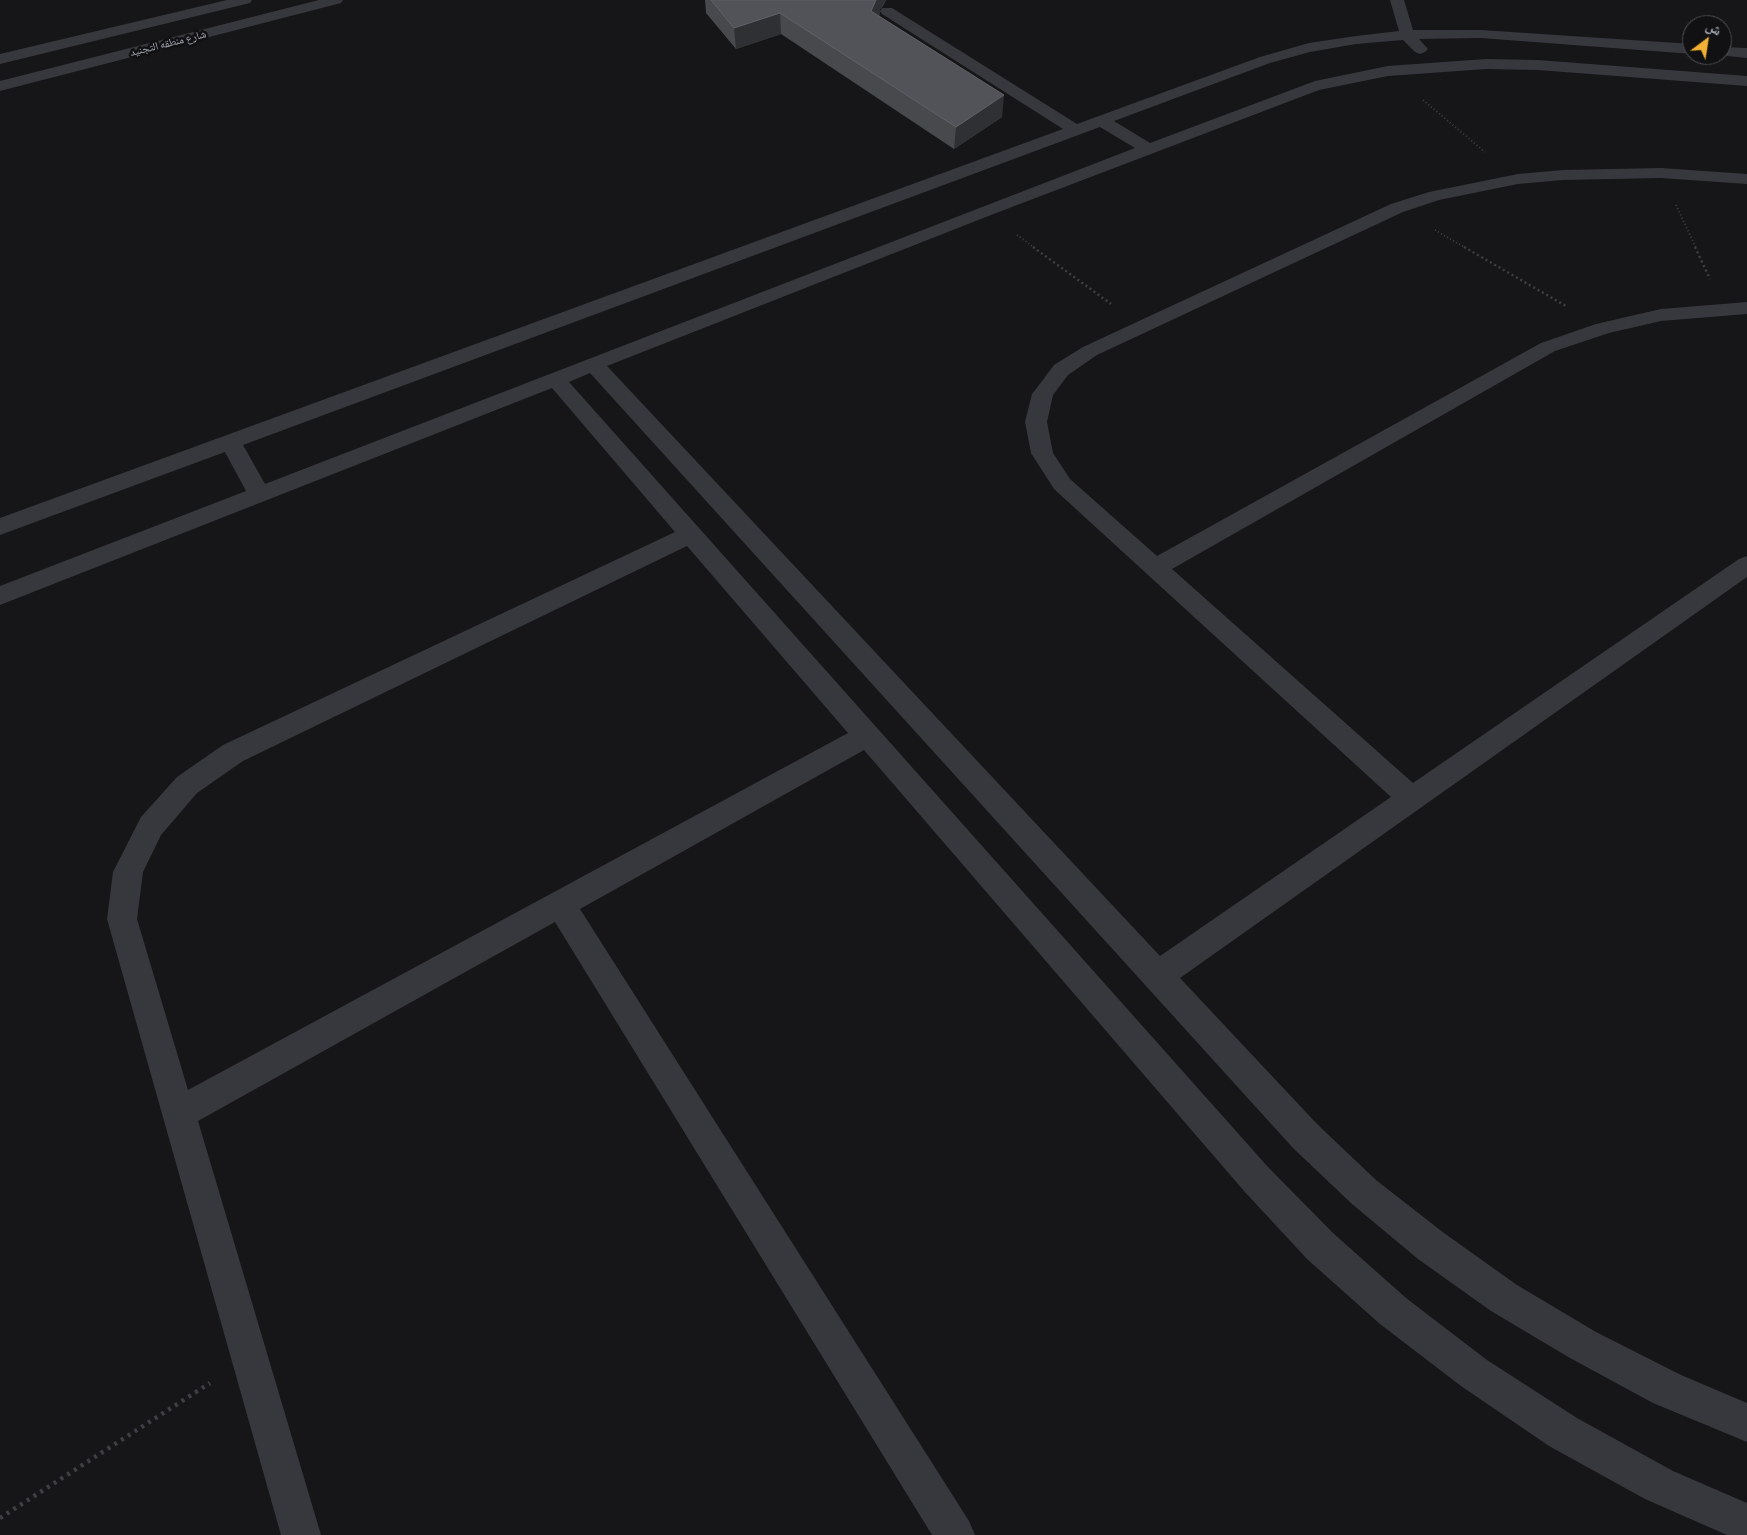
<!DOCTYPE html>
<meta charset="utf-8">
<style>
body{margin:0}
#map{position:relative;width:1747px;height:1535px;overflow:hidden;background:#161618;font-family:Barlow,"Noto Naskh Arabic",sans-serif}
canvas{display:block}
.north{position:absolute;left:1682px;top:15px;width:50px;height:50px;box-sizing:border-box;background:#111113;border:1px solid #4d4f55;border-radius:50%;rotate:31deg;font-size:14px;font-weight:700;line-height:20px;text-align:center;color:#a8adb8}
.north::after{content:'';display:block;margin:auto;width:18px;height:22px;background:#f2b134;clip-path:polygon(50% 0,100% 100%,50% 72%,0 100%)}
</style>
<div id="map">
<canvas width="1747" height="1535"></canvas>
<div class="north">ش</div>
</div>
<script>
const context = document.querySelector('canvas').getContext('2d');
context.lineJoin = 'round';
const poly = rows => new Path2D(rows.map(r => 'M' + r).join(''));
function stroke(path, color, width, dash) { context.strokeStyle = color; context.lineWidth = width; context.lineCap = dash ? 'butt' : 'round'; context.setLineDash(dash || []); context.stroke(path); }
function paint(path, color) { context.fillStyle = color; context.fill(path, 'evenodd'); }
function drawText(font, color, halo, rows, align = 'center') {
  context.font = font + ' Barlow,"Noto Naskh Arabic",sans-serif'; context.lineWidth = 5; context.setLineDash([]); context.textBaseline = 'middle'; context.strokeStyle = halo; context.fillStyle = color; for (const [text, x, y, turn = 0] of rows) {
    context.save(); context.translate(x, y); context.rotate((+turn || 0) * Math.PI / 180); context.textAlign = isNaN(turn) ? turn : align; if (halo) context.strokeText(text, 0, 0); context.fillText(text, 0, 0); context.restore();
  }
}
stroke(poly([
 [1423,100,1485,152],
 [1676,205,1696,248],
 [1435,230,1466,248],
 [1017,235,1035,248]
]), '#3d3f44', 2, [1, 2.5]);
stroke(poly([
 [1033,247,1111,304],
 [1464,247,1566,306],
 [1695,247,1710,279]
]), '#3d3f44', 2.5, [2, 3]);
stroke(poly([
 [0,1518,210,1383]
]), '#3d3f44', 4.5, [3, 5]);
paint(poly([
 [227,0,252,0,250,3,0,64,0,54,227,0],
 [319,0,343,0,341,3,0,91,0,81,319,0],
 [1390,0,1404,0,1413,30,1481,30,1692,44,1692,54,1481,38,1419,39,1428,49,1425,52,1420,54,1415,52,1403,40,1356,44,1310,52,1270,63,1114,121,1150,143,1315,81,1388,66,1486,59,1538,60,1747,76,1747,86,1538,70,1486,69,1388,76,1319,90,991,215,607,366,1160,956,1391,797,1054,489,1031,453,1025,422,1032,394,1036,389,1054,365,1083,347,1391,204,1429,192,1518,174,1563,170,1661,168,1747,174,1747,184,1661,178,1563,180,1518,184,1439,200,1403,212,1097,355,1068,375,1053,395,1047,422,1053,453,1070,479,1157,556,1541,343,1596,324,1661,309,1747,302,1747,314,1661,321,1609,333,1555,351,1172,569,1413,783,1739,559,1747,556,1747,577,1180,978,1317,1124,1376,1180,1444,1233,1517,1285,1596,1332,1681,1375,1747,1403,1747,1442,1653,1403,1570,1358,1491,1311,1418,1259,1352,1204,1293,1148,590,373,569,382,1268,1167,1333,1233,1406,1298,1487,1360,1577,1418,1673,1471,1747,1503,1747,1535,1727,1535,1645,1499,1549,1446,1461,1386,1380,1324,1307,1259,1244,1191,864,750,580,909,969,1521,975,1535,932,1535,555,922,198,1121,321,1535,281,1535,107,919,113,872,141,817,177,777,223,745,675,532,552,388,0,605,0,586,246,491,225,452,0,535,0,518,1063,129,882,14,880,11,882,8,892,8,1077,124,1260,57,1309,43,1356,36,1399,31,1390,0],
 [1100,127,1135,148,265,484,243,445,1100,127],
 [687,546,848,733,188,1090,137,919,143,872,161,835,197,793,243,761,687,546],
 [1722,47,1747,48,1747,58,1717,55,1722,55,1722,47]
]), '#37383d');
paint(poly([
 [705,0,886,0,883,6,880,9,880,14,878,16,1002,117,954,149,781,34,736,49,706,13]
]), '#47494d');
paint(poly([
 [876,0,886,0,883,6,880,9,880,14,871,32,871,11],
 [780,13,781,34,736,49,734,28],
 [1004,95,1002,117,954,149,956,127]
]), '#2f3033');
const building = poly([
 [711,0,876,0,871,11,1004,95,956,127,780,13,734,28,711,0]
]);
paint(building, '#525359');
stroke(building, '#5f6168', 1);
drawText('11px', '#a8adb8', '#111113', [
 ["شارع منطقه التجنيد",168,43,-14]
]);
</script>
